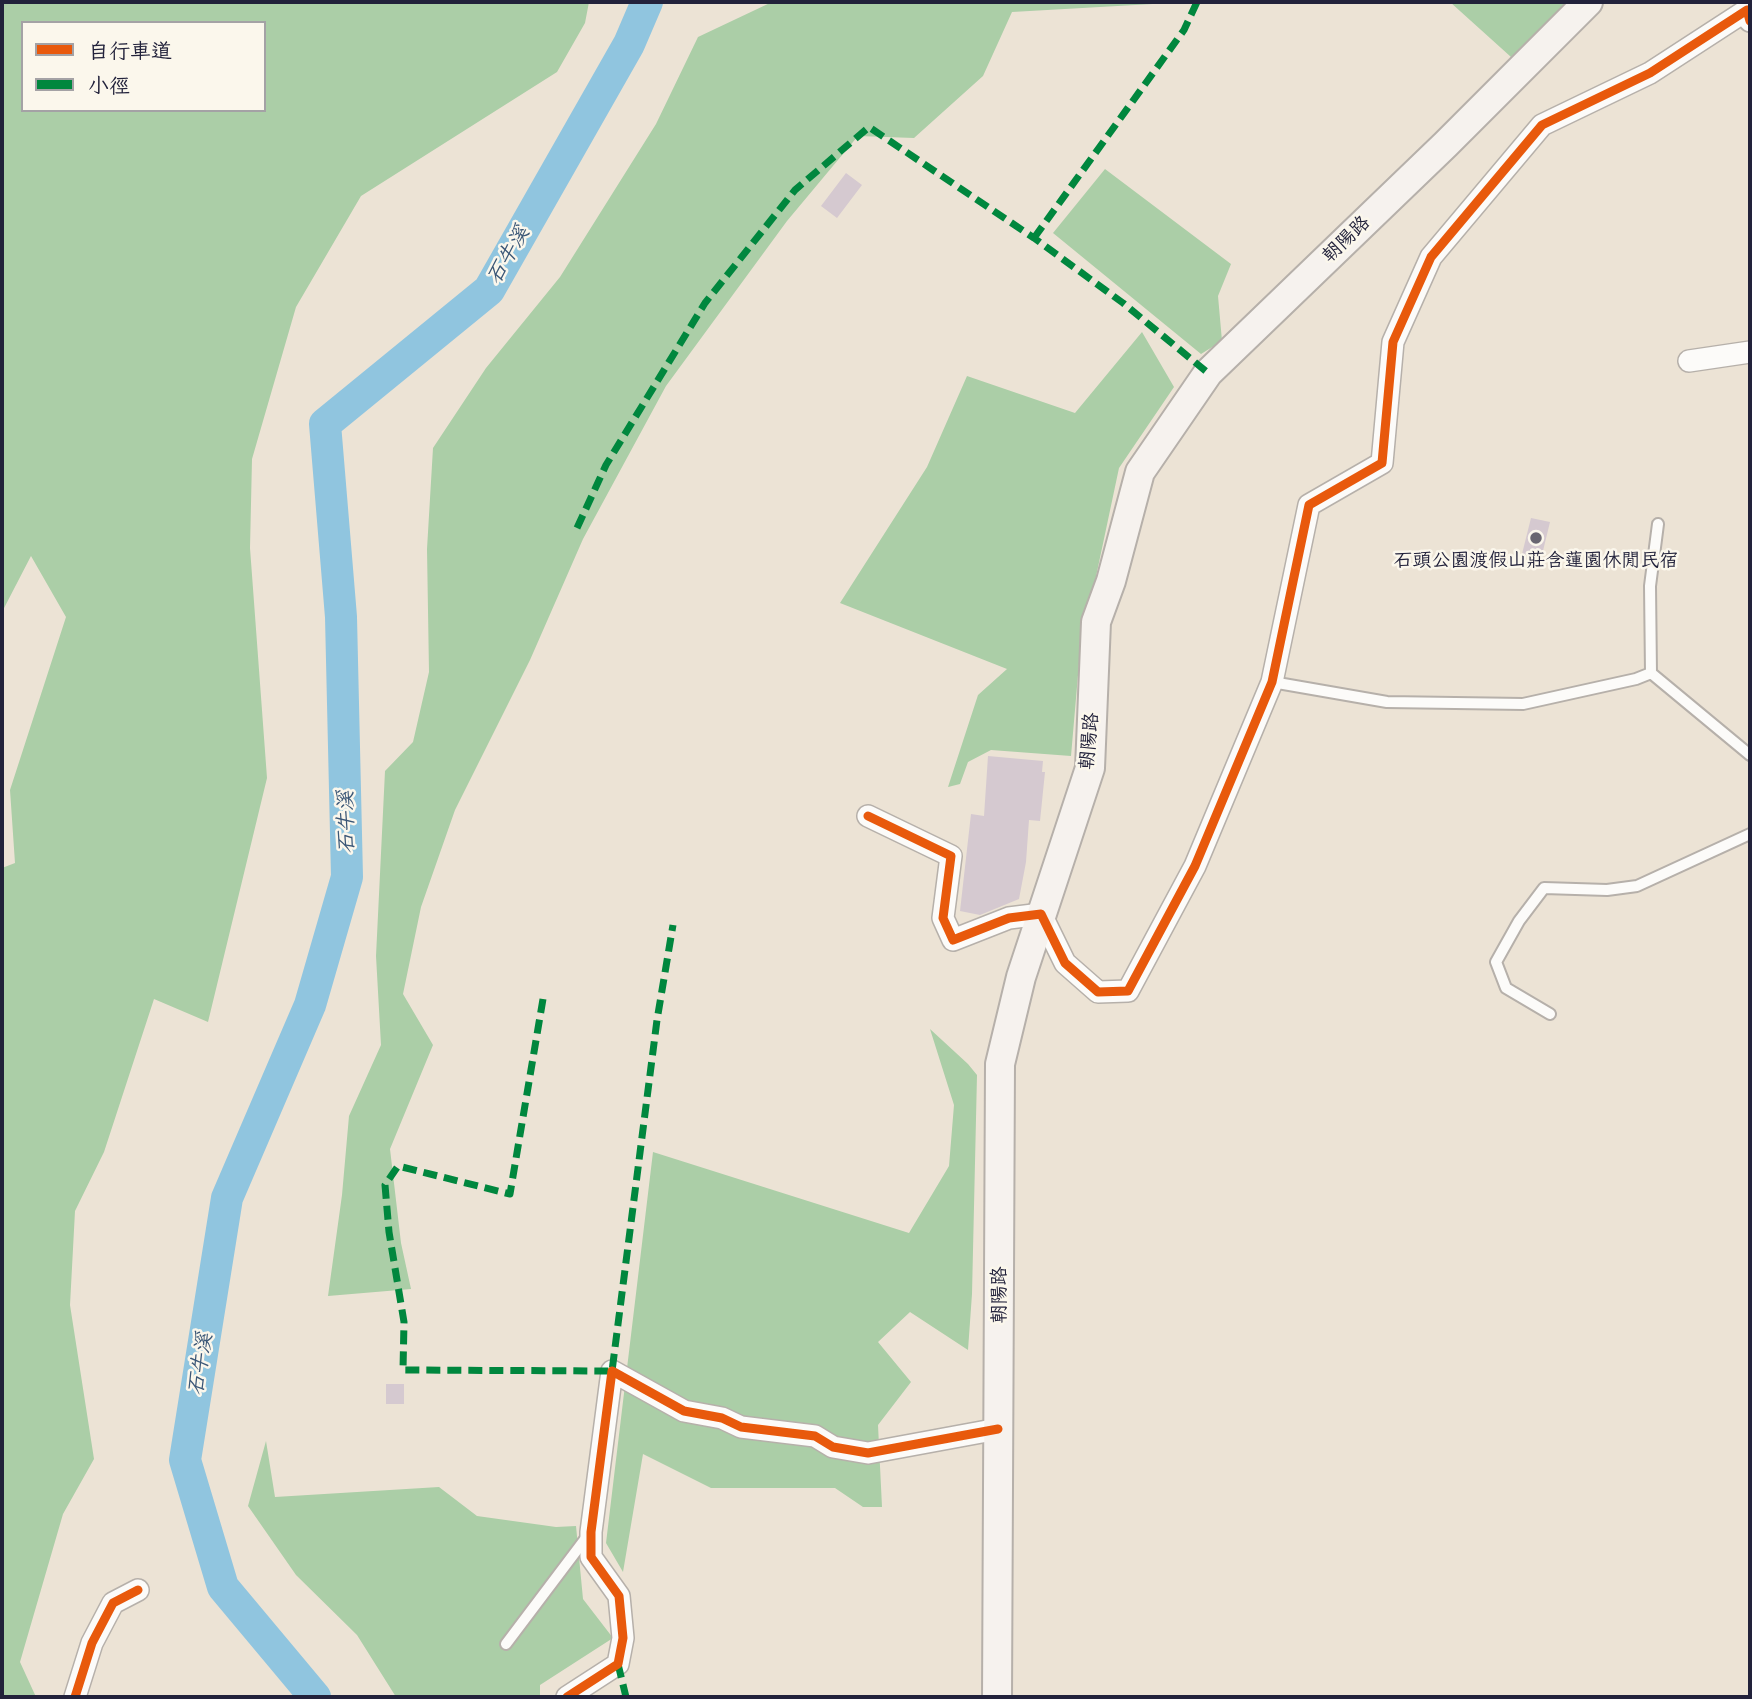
<!DOCTYPE html>
<meta charset="utf-8">
<style>
body{margin:0}
#map{position:relative;width:1752px;height:1699px;overflow:hidden;background:#ece3d5;font-family:Mali,"LXGW WenKai TC",sans-serif}
canvas{display:block}
.frame{position:absolute;inset:0;border:4px solid #22223b;pointer-events:none}
.legend{position:absolute;left:21px;top:21px;width:245px;height:91px;box-sizing:border-box;background:#fbf7ec;border:2px solid #a4a2a5;margin:0;padding:9px 12px;list-style:none;font-size:21px;color:#22223b}
.legend li{display:flex;align-items:center;gap:14px;height:35px}
.legend b{width:35px;border:2px solid #a4a2a5}
</style>
<div id="map">
<canvas width="1752" height="1699"></canvas>
<div class="frame"></div>
<ul class="legend">
<li><b style="height:9px;background:#e8590c"></b>自行車道</li>
<li><b style="height:9px;background:#00873e"></b>小徑</li>
</ul>
</div>
<script>
const context = document.querySelector('canvas').getContext('2d');
context.lineJoin = 'round';
function paint(path, color) { context.fillStyle = color; context.fill(path, 'evenodd'); }
const poly = rows => new Path2D(rows.map(r => 'M' + r).join(''));
function stroke(path, color, width, dash) { context.strokeStyle = color; context.lineWidth = width; context.lineCap = dash ? 'butt' : 'round'; context.setLineDash(dash || []); context.stroke(path); }
function drawText(font, color, halo, rows, align = 'center') {
  context.font = font + ' Mali,"LXGW WenKai TC",sans-serif'; context.lineWidth = 5; context.setLineDash([]); context.textBaseline = 'middle'; context.strokeStyle = halo; context.fillStyle = color; for (const [text, x, y, turn = 0] of rows) {
    context.save(); context.translate(x, y); context.rotate((+turn || 0) * Math.PI / 180); context.textAlign = isNaN(turn) ? turn : align; if (halo) context.strokeText(text, 0, 0); context.fillText(text, 0, 0); context.restore();
  }
}
paint(poly([
 [2,2,589,2,585,23,557,72,361,196,296,307,252,459,250,548,267,778,208,1022,154,999,104,1152,75,1211,70,1305,94,1459,63,1514,20,1662,36,1697,2,1697,2,868,15,863,10,790,66,617,31,556,2,612],
 [23,23,264,23,264,110,23,110],
 [772,2,1188,2,1012,12,983,76,914,138,858,136,787,221,666,386,583,539,530,660,455,810,421,907,403,994,433,1045,390,1149,401,1243,411,1289,328,1296,342,1195,349,1116,381,1045,376,956,385,771,413,742,429,672,427,549,433,448,486,368,560,277,656,124,698,37],
 [1450,2,1569,2,1511,57],
 [1105,169,1231,264,1218,296,1222,341,1201,354,1053,233],
 [1142,332,1174,387,1119,468,1080,652,1071,756,991,750,968,762,960,784,948,787,978,695,1007,669,840,603,927,467,967,376,1075,413],
 [930,1029,968,1064,977,1075,972,1294,968,1350,910,1312,878,1342,911,1382,878,1425,882,1507,863,1507,835,1488,711,1488,643,1454,623,1572,606,1543,653,1152,909,1233,949,1166,954,1105],
 [266,1441,275,1497,439,1487,477,1516,556,1527,576,1526,583,1599,613,1638,540,1685,540,1697,396,1697,357,1635,296,1575,248,1506]
]), '#abcea7');
stroke(poly([
 [315,1697,223,1587,185,1460,227,1198,310,1005,347,877,341,617,325,424,489,290,629,44,647,2]
]), '#90c5df', 32);
paint(poly([
 [846,173,862,185,837,218,821,206],
 [1531,518,1550,522,1541,559,1522,554],
 [988,756,1043,761,1042,772,1045,772,1040,821,1029,820,1026,862,1019,899,980,915,960,911,971,814,984,816],
 [386,1384,404,1384,404,1404,386,1404]
]), '#d5c9d0');
const lane = poly([
 [1651,673,1650,586,1658,524],
 [1272,682,1387,702,1523,704,1636,679,1651,673,1750,755],
 [1550,1014,1506,988,1496,962,1519,921,1544,888,1607,890,1637,886,1750,834],
 [506,1644,589,1534]
]);
const street = poly([
 [1689,361,1750,352],
 [868,816,951,856,943,918,953,940,1009,918,1041,914,1065,963,1098,992,1128,991,1195,866,1272,682,1309,505,1382,463,1393,342,1431,257,1542,125,1650,73,1747,10,1750,21],
 [75,1697,92,1643,113,1603,138,1590],
 [567,1697,618,1664,623,1638,619,1596,591,1557,591,1532,612,1371,684,1411,722,1418,741,1427,815,1436,833,1447,868,1453,998,1429]
]);
const secondary = poly([
 [997,1697,1000,1064,1021,977,1090,768,1096,622,1111,581,1140,472,1208,373,1446,144,1588,2]
]);
stroke(lane, '#b6b0aa', 14);
stroke(street, '#b6b0aa', 24);
stroke(secondary, '#b6b0aa', 32);
stroke(lane, '#fcfbf9', 10);
stroke(street, '#fcfbf9', 21);
stroke(secondary, '#f6f2ee', 28);
stroke(poly([
 [1034,238,1184,30,1197,2],
 [577,528,606,465,705,303,795,190,869,127,1034,238,1123,303,1208,373],
 [543,999,510,1194,398,1166,385,1185,389,1232,404,1322,403,1370,612,1371,657,1020,673,925],
 [618,1664,626,1697]
]), '#00873e', 7, [14, 7]);
stroke(poly([
 [868,816,951,856,943,918,953,940,1009,918,1041,914,1065,963,1098,992,1128,991,1195,866,1272,682,1309,505,1382,463,1393,342,1431,257,1542,125,1650,73,1747,10,1750,21],
 [75,1697,92,1643,113,1603,138,1590],
 [567,1697,618,1664,623,1638,619,1596,591,1557,591,1532,612,1371,684,1411,722,1418,741,1427,815,1436,833,1447,868,1453,998,1429]
]), '#e8590c', 9);
for (const [x, y, r, color] of [
 [1536,538,7,"#696671"]
]) { const dot = new Path2D(); dot.arc(x, y, r, 0, 2 * Math.PI); context.fillStyle = color; context.fill(dot); stroke(dot, '#fbf7ec', 2.5); }
drawText('19px', '#22223b', '#fbf7ec', [
 ["朝陽路",1346,239,-44],
 ["朝陽路",1089,741,-85],
 ["朝陽路",999,1295,-90]
]);
drawText('19px', '#22223b', '#fbf7ec', [
 ["石頭公園渡假山莊含蓮園休閒民宿",1536,560]
]);
drawText('italic 21px', '#3a5676', '#fbf7ec', [
 ["石牛溪",508,255,-60],
 ["石牛溪",346,822,-91],
 ["石牛溪",200,1364,-81]
]);
</script>
